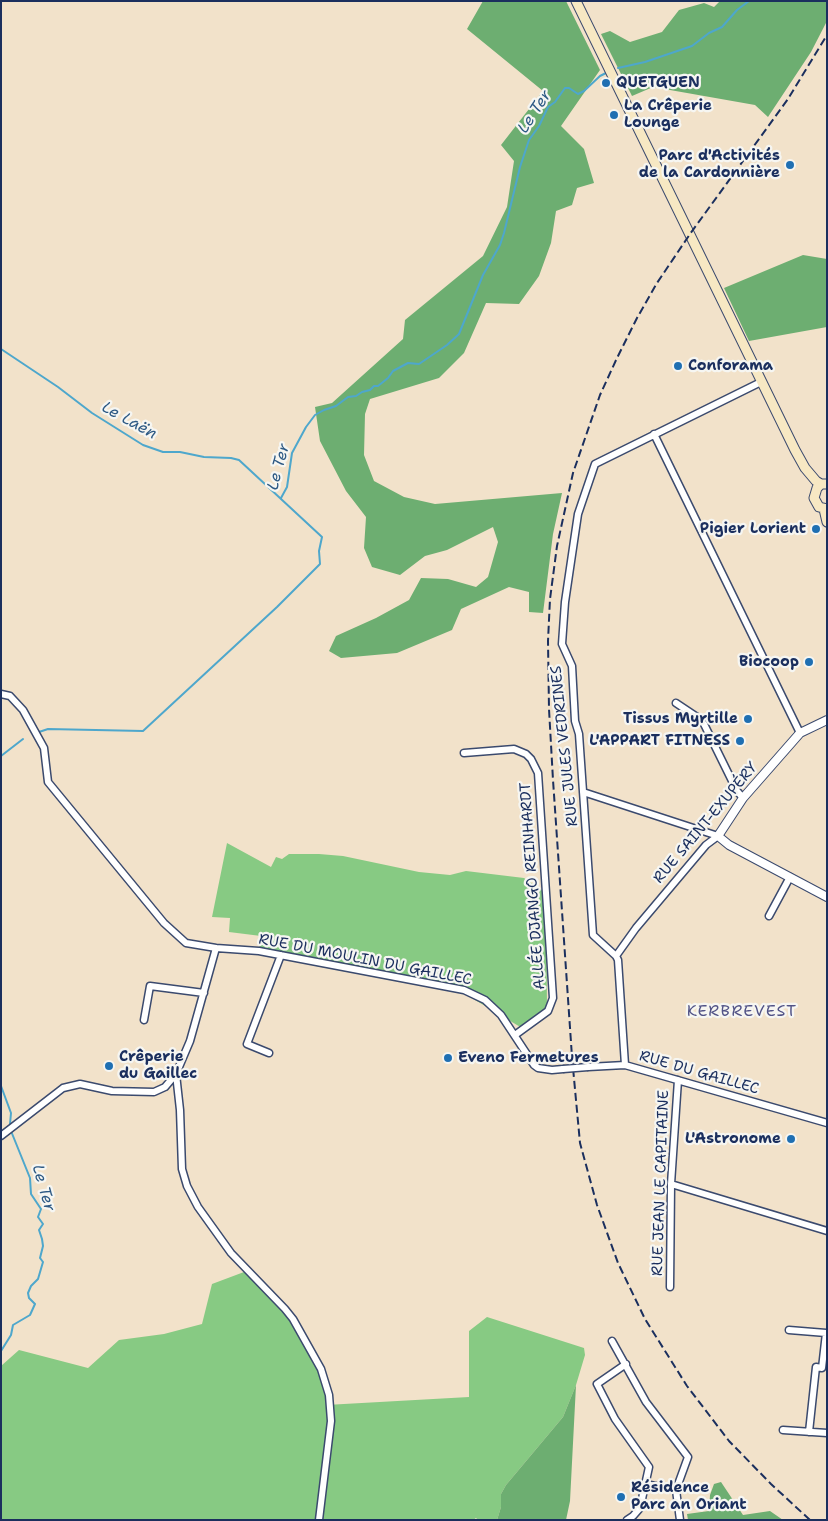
<!DOCTYPE html>
<meta charset="utf-8">
<style>
body{margin:0}
#map{position:relative;width:828px;height:1521px;overflow:hidden;background:#f2e2ca;font-family:"Shantell Sans",sans-serif}
canvas{display:block}
.frame{position:absolute;inset:0;border:2px solid #1b2f5e;pointer-events:none}
</style>
<div id="map">
<canvas width="828" height="1521"></canvas>
<div class="frame"></div>
</div>
<script>
const context = document.querySelector('canvas').getContext('2d');
context.lineJoin = 'round';
function paint(path, color) { context.fillStyle = color; context.fill(path, 'evenodd'); }
const poly = rows => new Path2D(rows.map(r => 'M' + r).join(''));
function stroke(path, color, width, dash) { context.strokeStyle = color; context.lineWidth = width; context.lineCap = dash ? 'butt' : 'round'; context.setLineDash(dash || []); context.stroke(path); }
function drawText(font, color, halo, rows, align = 'center') {
  context.font = font + ' "Shantell Sans",sans-serif'; context.lineWidth = 4.5; context.setLineDash([]); context.textBaseline = 'middle'; context.strokeStyle = halo; context.fillStyle = color; for (const [text, x, y, turn = 0] of rows) {
    context.save(); context.translate(x, y); context.rotate((+turn || 0) * Math.PI / 180); context.textAlign = isNaN(turn) ? turn : align; if (halo) context.strokeText(text, 0, 0); context.fillText(text, 0, 0); context.restore();
  }
}
paint(poly([
 [227,843,271,867,276,857,282,859,289,854,319,854,343,856,419,872,450,875,466,871,524,878,546,893,547,1008,522,1028,465,994,316,966,259,951,261,936,229,932,230,918,212,917],
 [244,1272,275,1302,291,1321,318,1371,326,1397,326,1405,469,1397,469,1331,487,1317,584,1348,585,1355,576,1385,563,1417,506,1485,501,1494,501,1507,497,1520,478,1520,476,1518,473,1520,1,1520,1,1366,19,1350,88,1368,119,1340,164,1334,202,1324,212,1284]
]), '#87ca83');
paint(poly([
 [483,1,566,1,600,70,561,126,584,149,594,183,577,188,572,205,556,211,551,243,539,276,519,304,486,303,464,353,439,378,370,399,365,414,364,455,374,481,404,497,435,504,562,493,553,534,543,613,529,612,529,592,509,587,461,609,452,630,397,653,341,658,329,651,336,636,376,618,409,600,421,578,448,579,476,587,488,577,498,542,493,527,447,550,425,556,400,575,372,567,364,548,366,517,346,491,320,441,315,407,332,403,403,339,405,320,483,256,507,207,514,161,501,145,543,91,467,29],
 [720,1,827,1,827,21,811,52,768,117,755,105,653,87,632,96,601,34,610,31,630,42,662,32,679,10,704,3,714,7],
 [803,255,827,259,827,327,749,341,724,288],
 [576,1385,570,1501,566,1520,497,1520,501,1507,501,1494,506,1485,563,1417],
 [721,1482,743,1515,770,1511,783,1520,688,1520,687,1514,709,1511,710,1495,714,1484]
]), '#6dae71');
stroke(poly([
 [618,68,645,62,692,46,709,33,722,27,737,10,749,1],
 [1,349,58,387,92,413,143,445,163,452,180,452,204,457,231,458,239,460,322,537,319,551,320,564,277,607,143,731,48,729,39,732],
 [281,498,287,487,292,453,306,427,315,415,324,410,336,406,348,397,356,396,362,392,370,390,374,386,378,386,388,378,393,371,408,363,419,364,447,345,459,334,483,275,500,245,504,233,520,167,529,140,539,126,548,107,555,102,565,88,569,88,578,94,584,91,600,76,606,73],
 [1,756,23,739],
 [1,1086,11,1113,10,1124],
 [1,1351,11,1335,13,1325,30,1315,35,1304,29,1298,28,1293,31,1286,38,1279,43,1262,40,1258,43,1246,42,1239,39,1230,43,1224,38,1217,41,1209,31,1194,30,1178,11,1131]
]), '#4ea7cc', 2);
const minor = poly([
 [654,434,800,733],
 [1,694,10,696,23,710,44,748,48,782,164,923,186,943,216,948,259,951,464,990,485,1000,501,1015,534,1065,538,1068,552,1070,563,1069],
 [676,703,697,717,704,724,737,791,743,798],
 [464,753,514,749,526,754,531,759,538,773,553,998,548,1011,515,1035],
 [583,792,718,836],
 [769,916,790,877],
 [216,948,190,1041,176,1074,180,1110,182,1169,187,1186,198,1207,231,1253,285,1309,293,1319,321,1369,329,1395,331,1421,319,1520],
 [616,956,593,935,579,734,575,721,572,666,562,644,565,602,578,514,595,464,761,382],
 [616,956,636,928,706,845,718,836],
 [616,956,618,960,625,1065],
 [144,1020,150,986,204,993],
 [269,1053,247,1044,281,955],
 [588,1067,625,1065,827,1123],
 [1,1136,63,1088,80,1084,112,1091,154,1092,165,1087,176,1074],
 [671,1184,827,1231],
 [670,1287,671,1184,678,1080],
 [789,1330,826,1333,822,1368,816,1367,809,1432],
 [612,1341,646,1402,688,1457,676,1490,680,1520],
 [626,1364,597,1384,615,1419,649,1467,640,1508,633,1516,627,1520],
 [783,1430,827,1433],
 [645,1484,676,1490]
]);
const tertiary = poly([
 [827,720,800,733,743,798,718,836,729,845,827,897]
]);
const secondary = poly([
 [576,1,795,450,805,468,816,481,821,484],
 [826,484,821,484,817,488,814,498,819,507,827,509],
 [824,509,827,522]
]);
stroke(minor, '#3b4a6e', 9);
stroke(tertiary, '#3b4a6e', 10);
stroke(secondary, '#3b4a6e', 11);
stroke(minor, '#fff', 6);
stroke(tertiary, '#fff', 8);
stroke(secondary, '#f7e8c3', 9);
stroke(poly([
 [810,1520,771,1484,729,1441,687,1386,645,1319,618,1263,597,1205,580,1143,572,1057,553,780,549,709,548,641,550,599,557,546,573,473,600,395,617,358,637,318,657,283,690,234,788,99,827,35]
]), '#1b2f5e', 2, [8, 4]);
const minorBridge = poly([
 [563,1069,588,1067]
]);
stroke(minorBridge, '#3b4a6e', 9, []);
stroke(minorBridge, '#fff', 6);
for (const [x, y, r, color] of [
 [606,83,5,"#1f6fb2"],
 [614,115,5,"#1f6fb2"],
 [790,165,5,"#1f6fb2"],
 [678,366,5,"#1f6fb2"],
 [816,529,5,"#1f6fb2"],
 [809,662,5,"#1f6fb2"],
 [748,719,5,"#1f6fb2"],
 [740,741,5,"#1f6fb2"],
 [448,1058,5,"#1f6fb2"],
 [109,1066,5,"#1f6fb2"],
 [791,1139,5,"#1f6fb2"],
 [621,1497,5,"#1f6fb2"]
]) { const dot = new Path2D(); dot.arc(x, y, r, 0, 2 * Math.PI); context.fillStyle = color; context.fill(dot); stroke(dot, '#f6f6f2', 2); }
drawText('bold 15px', '#1b2f5e', '#f6f6f2', [
 ["QUETGUEN",616,83],
 ["La Crêperie",624,106],
 ["Lounge",624,123],
 ["Parc d'Activités",780,156,"right"],
 ["de la Cardonnière",780,173,"right"],
 ["Conforama",688,366],
 ["Pigier Lorient",806,529,"right"],
 ["Biocoop",799,662,"right"],
 ["Tissus Myrtille",738,719,"right"],
 ["L'APPART FITNESS",730,741,"right"],
 ["Crêperie",119,1057],
 ["du Gaillec",119,1074],
 ["Eveno Fermetures",458,1058],
 ["L'Astronome",781,1139,"right"],
 ["Résidence",631,1488],
 ["Parc an Oriant",631,1505]
], 'left');
drawText('15px', '#1b2f5e', '#f6f6f2', [
 ["RUE JULES VEDRINES",565,746,-96],
 ["RUE SAINT-EXUPÉRY",706,823,-50],
 ["ALLÉE DJANGO REINHARDT",533,886,-94],
 ["RUE DU MOULIN DU GAILLEC",365,960,11],
 ["RUE DU GAILLEC",699,1073,16],
 ["RUE JEAN LE CAPITAINE",661,1183,-88]
]);
drawText('italic 16px', '#2d5984', '#f6f6f2', [
 ["Le Ter",535,112,-57],
 ["Le Laën",129,421,29],
 ["Le Ter",279,467,-75],
 ["Le Ter",43,1188,74]
]);
context.letterSpacing = '1px';
drawText('16px', '#525386', '#f6f6f2', [
 ["KERBREVEST",742,1012]
]);
context.letterSpacing = '0px';
</script>
